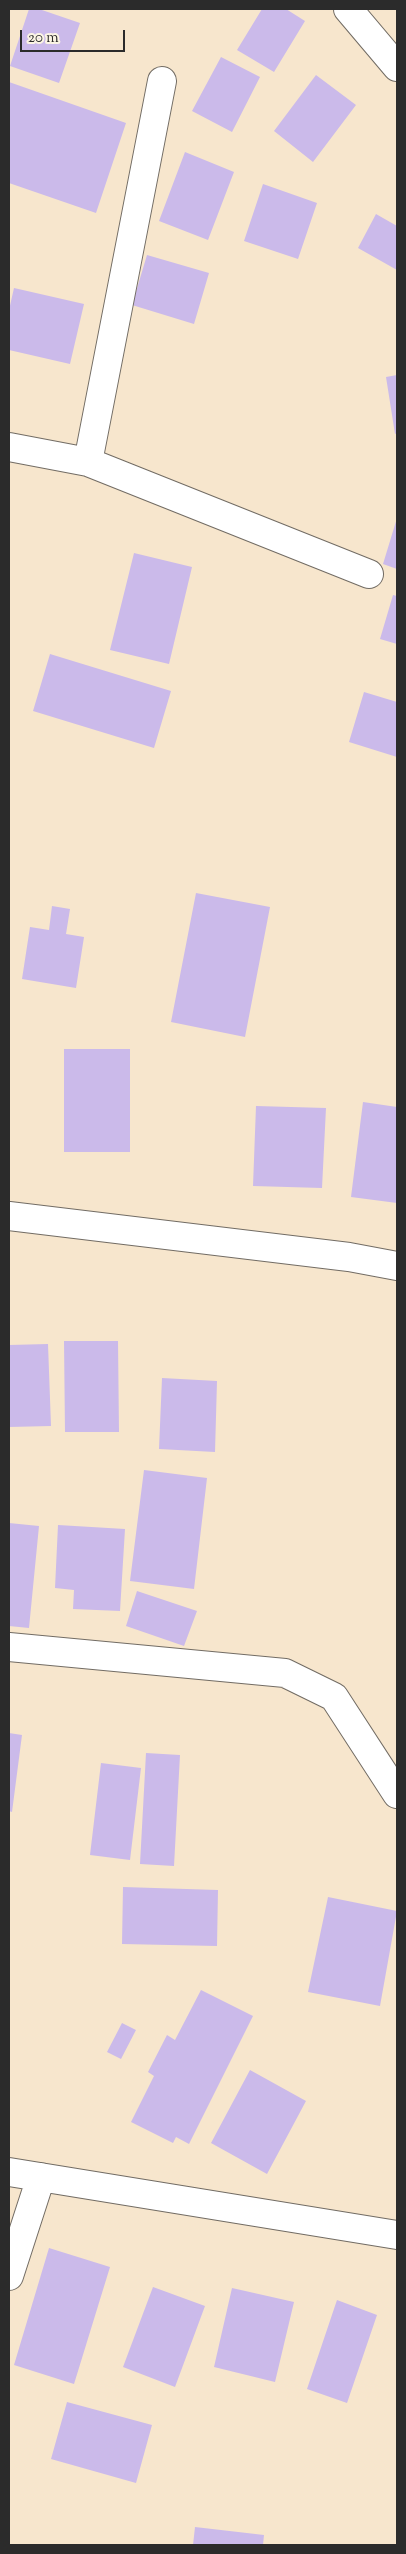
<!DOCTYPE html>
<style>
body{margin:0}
#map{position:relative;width:406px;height:2554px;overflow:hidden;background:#f7e6cd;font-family:"Sorts Mill Goudy",serif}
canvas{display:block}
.frame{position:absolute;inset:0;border:10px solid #2b2b2b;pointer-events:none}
.scale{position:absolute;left:20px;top:30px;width:105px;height:22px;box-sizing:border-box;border:2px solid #2b2b2b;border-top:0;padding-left:6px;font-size:15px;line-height:18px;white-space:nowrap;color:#2b2b2b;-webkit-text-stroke:4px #fcf5e5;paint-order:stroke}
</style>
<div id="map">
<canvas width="406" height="2554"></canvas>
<div class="frame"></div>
<div class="scale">20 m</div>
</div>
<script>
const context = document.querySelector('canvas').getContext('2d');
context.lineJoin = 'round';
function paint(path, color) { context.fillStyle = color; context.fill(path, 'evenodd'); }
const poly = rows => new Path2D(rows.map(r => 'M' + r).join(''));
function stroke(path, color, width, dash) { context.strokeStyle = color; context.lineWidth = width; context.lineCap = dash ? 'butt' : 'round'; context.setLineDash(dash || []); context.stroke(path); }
paint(poly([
 [29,9,39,9,80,23,59,83,10,66],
 [262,9,286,9,305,21,274,72,237,50],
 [221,57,260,77,232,132,192,111],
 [316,75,356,105,313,162,274,131],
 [9,82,126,123,96,213,9,183],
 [185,152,234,172,208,240,159,221],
 [263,184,317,203,298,259,244,241],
 [376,214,397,226,397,270,358,248],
 [147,255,209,273,194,324,132,305],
 [14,288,84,304,70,364,9,350,9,310],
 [397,375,397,433,395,434,386,377],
 [397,518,397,569,383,564],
 [134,553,192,567,169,664,110,650],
 [393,595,397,596,397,644,380,639],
 [50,654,171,691,154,748,33,711],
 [364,692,397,702,397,757,349,742],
 [196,893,270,907,245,1037,171,1022],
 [52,906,70,909,66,934,84,937,76,988,22,979,30,927,49,930],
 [64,1049,130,1049,130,1152,64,1152],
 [363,1102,397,1107,397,1203,351,1197],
 [256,1106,326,1108,322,1188,253,1186],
 [64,1341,118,1341,119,1432,65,1432],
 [48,1344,51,1426,9,1427,9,1345],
 [162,1378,217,1381,215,1452,159,1449],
 [144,1470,207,1478,194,1589,130,1581],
 [9,1523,39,1526,29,1628,9,1626],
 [58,1525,125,1529,120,1611,73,1609,74,1590,55,1588],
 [137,1591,197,1611,184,1646,126,1626],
 [9,1733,22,1735,12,1812,9,1811],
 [146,1753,180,1755,174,1866,140,1864],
 [101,1763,141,1768,130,1860,90,1855],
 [123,1887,218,1890,217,1946,122,1944],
 [328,1897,397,1911,380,2006,308,1992],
 [201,1990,253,2016,189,2144,176,2137,173,2143,131,2122,154,2076,148,2072,167,2035,175,2040],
 [122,2023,136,2030,121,2059,107,2052],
 [250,2070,306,2101,267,2174,211,2143],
 [49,2248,110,2267,74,2384,14,2365],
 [153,2287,205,2306,175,2387,123,2367],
 [232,2288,294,2302,275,2382,214,2367],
 [337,2300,377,2315,347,2403,307,2389],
 [67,2402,152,2425,136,2483,51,2459],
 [195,2527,264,2535,263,2545,193,2545]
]), '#cbbaea');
const minor = poly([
 [348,9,397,67],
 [9,447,88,462,369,574],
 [88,462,162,81],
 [9,1216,349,1257,397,1266],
 [9,1647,285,1673,334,1697,397,1794],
 [9,2172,397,2235],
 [9,2276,41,2177]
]);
stroke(minor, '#726c64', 30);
stroke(minor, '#fff', 28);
</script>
